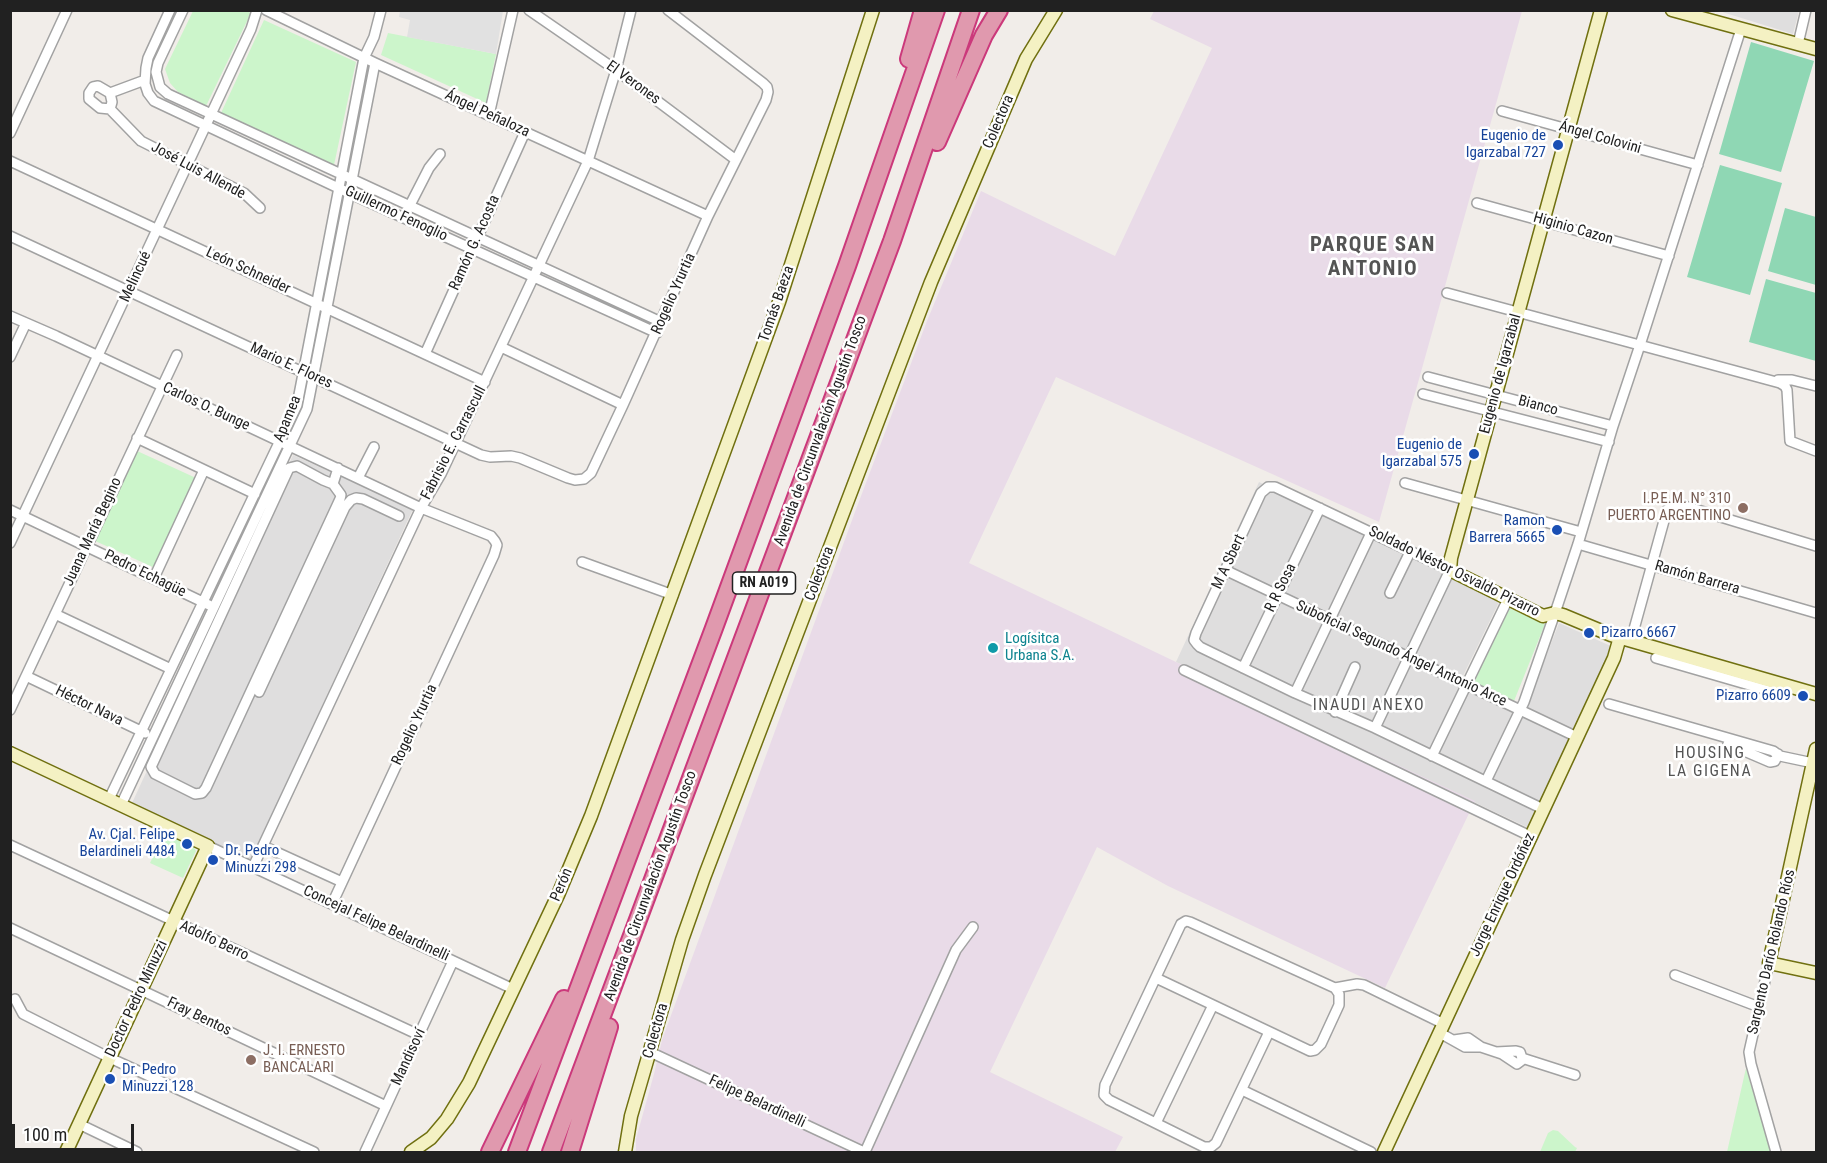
<!DOCTYPE html>
<meta charset="utf-8">
<style>
body{margin:0}
#map{position:relative;width:1827px;height:1163px;overflow:hidden;background:#f1ede9;font-family:"Roboto Condensed",sans-serif}
canvas{display:block}
.frame{position:absolute;inset:0;border:12px solid #212121;pointer-events:none}
.scale{position:absolute;left:12px;top:1124px;width:122px;height:27px;box-sizing:border-box;border:3px solid #212121;border-top:0;padding-left:8px;font-size:18px;line-height:21px;white-space:nowrap;color:#212121;-webkit-text-stroke:4px #fff;paint-order:stroke}
</style>
<div id="map">
<canvas width="1827" height="1163"></canvas>
<div class="frame"></div>
<div class="scale">100 m</div>
</div>
<script>
const context = document.querySelector('canvas').getContext('2d');
context.lineJoin = 'round';
function paint(path, color) { context.fillStyle = color; context.fill(path, 'evenodd'); }
const poly = rows => new Path2D(rows.map(r => 'M' + r).join(''));
function stroke(path, color, width, dash) { context.strokeStyle = color; context.lineWidth = width; context.lineCap = dash ? 'butt' : 'round'; context.setLineDash(dash || []); context.stroke(path); }
function drawText(font, color, halo, rows, align = 'center') {
  context.font = font + ' "Roboto Condensed",sans-serif'; context.lineWidth = 5; context.setLineDash([]); context.textBaseline = 'middle'; context.strokeStyle = halo; context.fillStyle = color; for (const [text, x, y, turn = 0] of rows) {
    context.save(); context.translate(x, y); context.rotate((+turn || 0) * Math.PI / 180); context.textAlign = isNaN(turn) ? turn : align; if (halo) context.strokeText(text, 0, 0); context.fillText(text, 0, 0); context.restore();
  }
}
paint(poly([
 [1719,11,1799,11,1793,34],
 [293,455,413,509,250,861,132,803],
 [1259,482,1501,598,1462,678,1526,708,1559,623,1613,647,1529,828,1176,662]
]), '#dfdede');
paint(poly([
 [1154,11,1522,11,1379,522,1056,377,969,563,1176,662,1475,801,1385,988,1168,886,1097,847,990,1072,1123,1137,1115,1152,636,1152,636,1139,654,1074,662,1040,855,512,927,321,981,191,1115,256,1212,48,1150,19]
]), '#e9dbe8');
paint(poly([
 [246,11,251,13,206,106,178,92,170,83,165,69,193,11],
 [264,20,356,62,334,165,221,113],
 [388,33,496,54,486,103,381,55],
 [135,450,196,478,155,568,93,540],
 [1509,608,1545,624,1514,701,1474,682],
 [165,832,192,844,196,851,183,878,150,863],
 [1746,1068,1771,1152,1727,1152],
 [1553,1130,1558,1131,1575,1147,1577,1148,1575,1152,1540,1152,1548,1133]
]), '#ccf5cb');
paint(poly([
 [1751,42,1814,61,1781,172,1719,154],
 [1720,165,1782,183,1750,295,1687,277],
 [1785,208,1816,217,1816,285,1768,271],
 [1766,279,1816,293,1816,361,1749,342]
]), '#8fd7b4');
paint(poly([
 [400,11,503,11,496,54,407,37,410,20,399,17]
]), '#e1e1e1');
const street = poly([
 [170,10,148,58,146,68,145,84,148,93,154,101,349,193,657,333],
 [183,10,158,63,156,72,160,87,168,94,661,322],
 [266,10,375,63,708,216],
 [529,10,616,70,736,160],
 [1798,44,1806,10],
 [110,93,145,80],
 [110,109,112,102,110,93,98,86,93,87,89,93,89,99,100,108,110,109,141,141,244,193,260,208],
 [1502,111,1698,165],
 [489,115,513,10],
 [10,133,67,10],
 [10,161,485,382],
 [1477,203,1669,256],
 [409,207,429,168,440,154],
 [10,236,481,455,490,457,511,456,520,458,568,478,575,480,584,479,591,473,623,405,708,216,766,100,768,92,767,87,763,83,668,10],
 [1447,293,1780,383,1785,386,1787,390,1790,441,1816,451],
 [10,316,56,336,421,508,491,536,495,541,497,545,494,555,332,904],
 [501,347,623,405],
 [425,354,525,132],
 [10,357,26,323],
 [1428,377,1613,426],
 [1778,380,1792,380,1816,386],
 [1423,394,1609,442],
 [137,438,255,494],
 [358,478,374,447],
 [1405,483,1581,532],
 [333,484,323,480,297,466,289,468,151,767,155,774,195,794,202,793,206,788,340,499,341,495,333,484,338,468],
 [10,510,209,605],
 [10,543,251,29,257,10],
 [1578,544,1816,613],
 [582,562,673,595],
 [1225,570,1577,737],
 [154,578,204,470],
 [1390,593,1410,552],
 [55,614,171,669],
 [1631,640,1667,510,1674,504,1678,504,1816,546],
 [1656,658,1784,695,1787,685],
 [1243,668,1320,508],
 [1184,670,1530,836],
 [26,676,145,733],
 [259,692,345,507,351,500,356,498,363,499,399,516],
 [1295,693,1371,533],
 [1609,704,1773,751,1780,756,1813,763],
 [10,710,177,355],
 [1335,712,1355,667],
 [1375,728,1450,570,1275,487,1268,487,1261,493,1196,633,1194,640,1197,644,1200,647,1295,693,1375,728,1543,809],
 [1728,744,1770,762,1775,761,1778,754],
 [1432,756,1508,599],
 [1486,781,1524,702,1555,613,1578,544,1613,426,1640,345,1741,29],
 [109,799,297,405,364,58,374,37,381,10],
 [121,805,307,409,375,63],
 [10,845,419,1035],
 [208,846,513,989],
 [263,846,342,882],
 [253,867,421,508,441,474,588,161,616,70,631,10],
 [10,928,386,1106],
 [1769,963,1749,1052,1751,1064,1776,1152],
 [1675,975,1759,1007],
 [1156,978,1310,1051,1315,1050,1321,1044,1339,1005,1339,994,1335,988,1190,922,1186,921,1181,924,1105,1085,1104,1095,1109,1100,1204,1147,1211,1147,1216,1143,1269,1032],
 [1335,988,1357,984,1364,985,1444,1024],
 [15,999,23,1014,110,1058,314,1152],
 [1440,1033,1465,1047,1481,1047],
 [1454,1040,1468,1038,1481,1047,1502,1054,1517,1064,1521,1061,1522,1058,1520,1052,1516,1051,1496,1052],
 [650,1052,864,1152],
 [1522,1058,1575,1075],
 [1242,1090,1371,1152],
 [1156,1123,1213,1005],
 [79,1124,137,1152],
 [365,1152,453,961],
 [865,1152,956,950,973,927]
]);
const secondary = poly([
 [1601,10,1451,558,1450,570,1543,616,1555,613,1563,615,1611,635,1816,694],
 [1672,10,1816,49],
 [1816,749,1769,963,1816,973],
 [10,753,208,846,66,1152],
 [411,1152,431,1138,447,1119,469,1083,558,895,591,816,779,302,873,10],
 [625,1152,631,1116,682,940,705,875,931,282,1026,59,1056,10],
 [1384,1152,1614,658,1620,637]
]);
const highway = poly([
 [909,59,923,10],
 [937,142,984,35,999,10],
 [490,1152,564,999],
 [517,1152,714,628,847,266,936,10],
 [551,1152,892,241,971,10],
 [570,1152,609,1027]
]);
stroke(street, '#a2a2a2', 12);
stroke(secondary, '#707010', 15);
stroke(highway, '#cb397b', 20);
stroke(street, '#fff', 9);
stroke(secondary, '#f4f1c3', 12);
stroke(highway, '#e099ae', 16);
for (const [x, y, r, color] of [
 [1558,145,6,"#1a4fb4"],
 [1474,454,6,"#1a4fb4"],
 [1743,508,6,"#8d6e63"],
 [1557,530,6,"#1a4fb4"],
 [1589,633,6,"#1a4fb4"],
 [993,648,6,"#0f9aa8"],
 [1803,696,6,"#1a4fb4"],
 [187,844,6,"#1a4fb4"],
 [213,860,6,"#1a4fb4"],
 [251,1060,6,"#8d6e63"],
 [110,1079,6,"#1a4fb4"]
]) { const dot = new Path2D(); dot.arc(x, y, r, 0, 2 * Math.PI); context.fillStyle = color; context.fill(dot); stroke(dot, '#fff', 2); }
for (const [x, y, w] of [
 [764,583,63]
]) { const box = new Path2D(); box.roundRect(x - w / 2, y - 11, w, 22, 4.5); context.fillStyle = '#fff'; context.fill(box); stroke(box, '#212121', 1.5); }
drawText('bold 14px', '#212121', null, [
 ["RN A019",764,583]
]);
drawText('15px', '#212121', '#fff', [
 ["El Verones",633,83,36],
 ["Ángel Peñaloza",487,114,25],
 ["Colectora",999,122,-67],
 ["Ángel Colovini",1600,138,16],
 ["José Luis Allende",198,171,28],
 ["Guillermo Fenoglio",396,214,25],
 ["Higinio Cazon",1573,229,16],
 ["Ramón G. Acosta",475,243,-66],
 ["León Schneider",248,271,25],
 ["Melincué",136,277,-65],
 ["Rogelio Yrurtia",674,294,-66],
 ["Tomás Baeza",777,304,-71],
 ["Mario E. Flores",291,366,25],
 ["Eugenio de Igarzabal",1501,374,-75],
 ["Bianco",1538,406,15],
 ["Carlos O. Bunge",206,407,25],
 ["Apamea",288,419,-68],
 ["Avenida de Circunvalación Agustín Tosco",821,431,-70],
 ["Fabrisio E. Carrascull",454,443,-63],
 ["Juana María Begino",93,532,-65],
 ["M A Sbert",1229,562,-65],
 ["Soldado Néstor Osvaldo Pizarro",1454,572,26],
 ["Pedro Echagüe",145,574,26],
 ["Colectora",820,574,-69],
 ["Ramón Barrera",1697,578,16],
 ["R R Sosa",1281,588,-64],
 ["Suboficial Segundo Ángel Antonio Arce",1401,654,25],
 ["Héctor Nava",89,706,26],
 ["Rogelio Yrurtia",415,725,-65],
 ["Perón",562,885,-67],
 ["Avenida de Circunvalación Agustín Tosco",651,886,-70],
 ["Jorge Enrique Ordóñez",1503,895,-65],
 ["Concejal Felipe Belardinelli",376,924,25],
 ["Adolfo Berro",214,941,25],
 ["Sargento Darío Rolando Ríos",1772,952,-77],
 ["Doctor Pedro Minuzzi",137,999,-65],
 ["Fray Bentos",199,1017,26],
 ["Colectora",656,1031,-74],
 ["Mandisoví",409,1057,-65],
 ["Felipe Belardinelli",757,1102,25]
]);
drawText('15px', '#164399', '#fff', [
 ["Eugenio de",1546,136],
 ["Igarzabal 727",1546,153],
 ["Eugenio de",1462,445],
 ["Igarzabal 575",1462,462],
 ["Ramon",1545,521],
 ["Barrera 5665",1545,538],
 ["Pizarro 6667",1601,633,"left"],
 ["Pizarro 6609",1791,696],
 ["Av. Cjal. Felipe",175,835],
 ["Belardineli 4484",175,852],
 ["Dr. Pedro",225,851,"left"],
 ["Minuzzi 298",225,868,"left"],
 ["Dr. Pedro",122,1070,"left"],
 ["Minuzzi 128",122,1087,"left"]
], 'right');
drawText('15px', '#785e54', '#fff', [
 ["I.P.E.M. N° 310",1731,499],
 ["PUERTO ARGENTINO",1731,516],
 ["J. I. ERNESTO",263,1051,"left"],
 ["BANCALARI",263,1068,"left"]
], 'right');
drawText('15px', '#0d838f', '#fff', [
 ["Logísitca",1005,639],
 ["Urbana S.A.",1005,656]
], 'left');
context.letterSpacing = '1.5px';
drawText('16px', '#545454', '#fff', [
 ["INAUDI ANEXO",1369,706],
 ["HOUSING",1710,754],
 ["LA GIGENA",1710,772]
]);
context.letterSpacing = '0px';
context.letterSpacing = '1.5px';
drawText('bold 21px', '#545454', '#fff', [
 ["PARQUE SAN",1373,246],
 ["ANTONIO",1373,270]
]);
context.letterSpacing = '0px';
</script>
